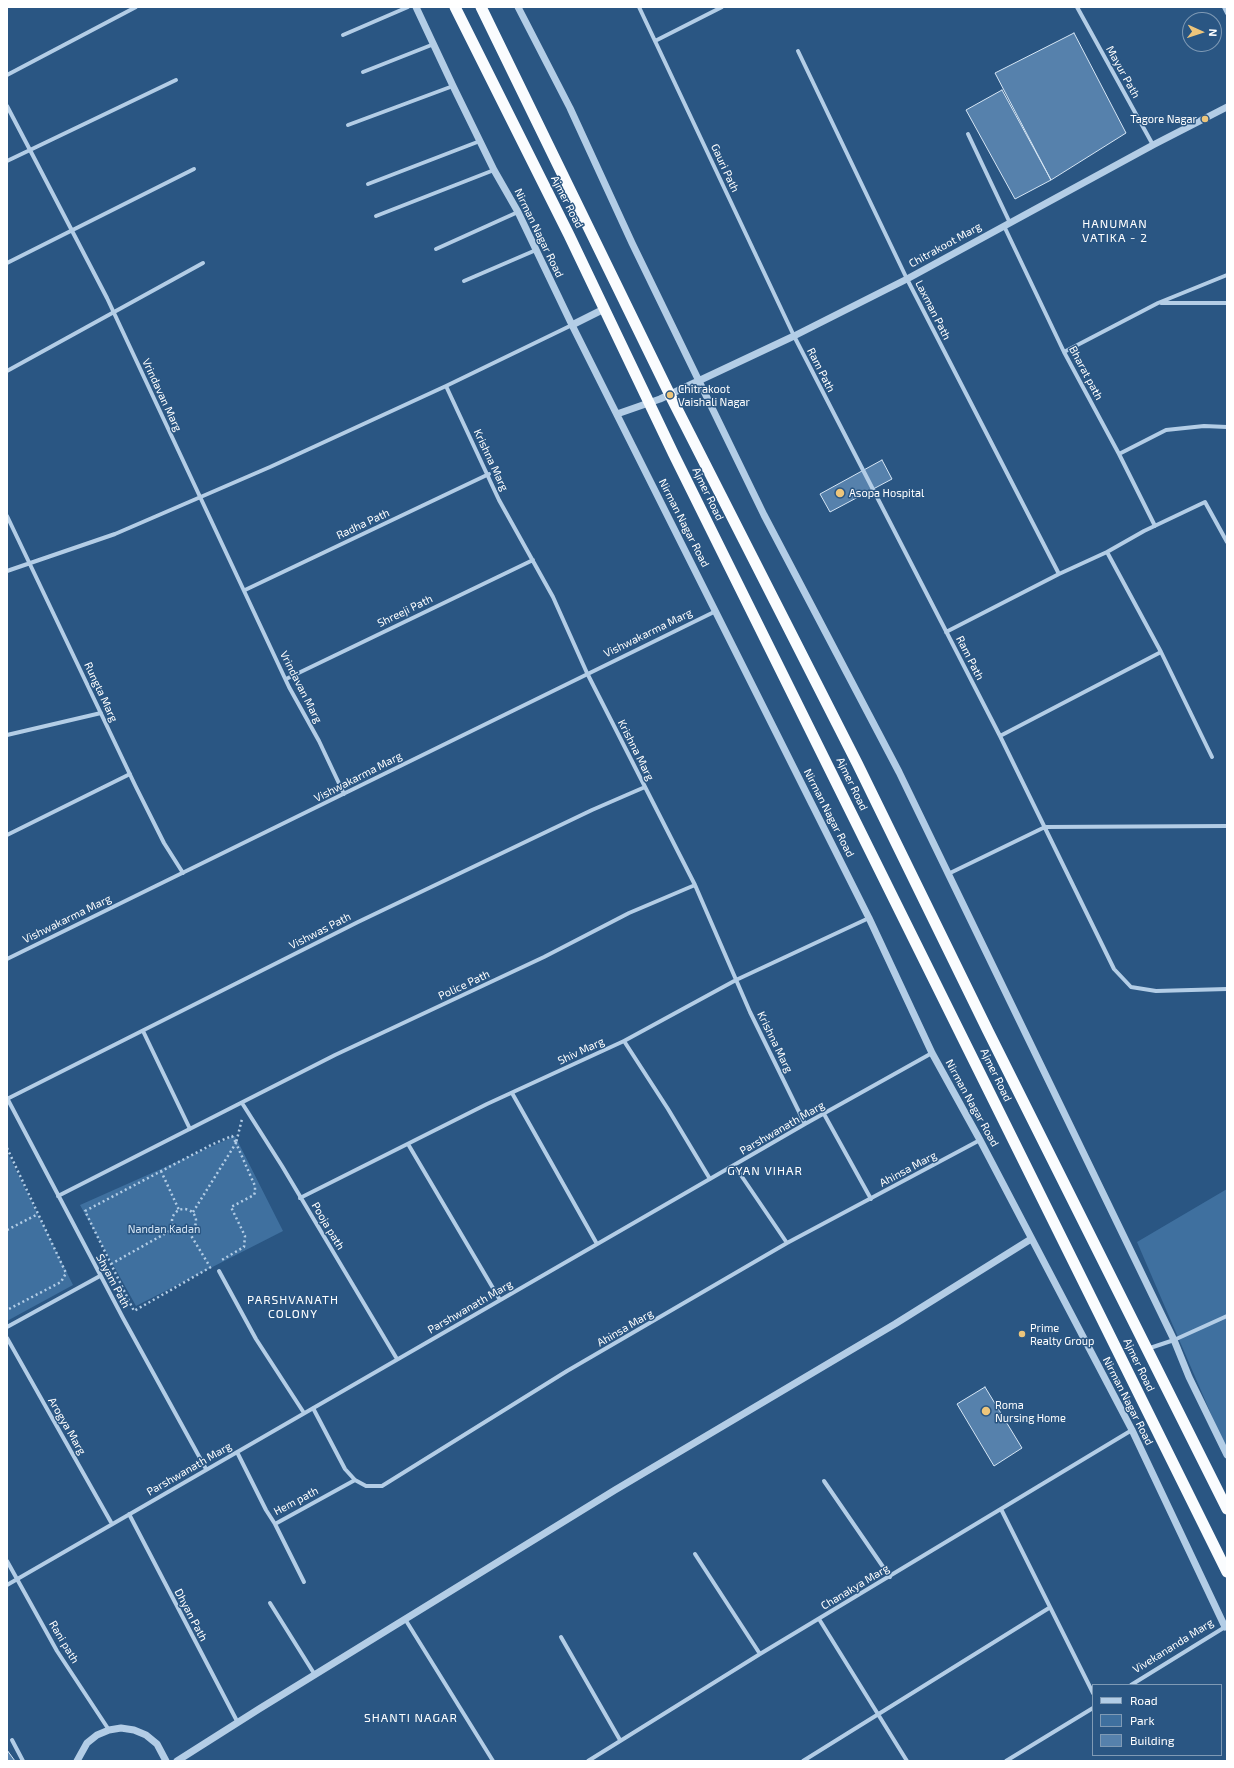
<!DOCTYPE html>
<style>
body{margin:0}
#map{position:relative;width:1234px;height:1768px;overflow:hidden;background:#2a5683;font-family:"Exo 2",sans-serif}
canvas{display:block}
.frame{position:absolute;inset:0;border:8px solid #fff;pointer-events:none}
.legend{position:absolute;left:1092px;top:1684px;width:130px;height:72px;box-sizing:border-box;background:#2a5683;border:1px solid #7f9ab5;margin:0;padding:5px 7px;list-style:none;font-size:12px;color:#fff}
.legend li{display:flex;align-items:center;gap:8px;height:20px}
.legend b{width:20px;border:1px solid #7f9ab5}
.north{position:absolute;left:1182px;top:12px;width:40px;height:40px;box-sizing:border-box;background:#2a5683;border:1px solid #7f9ab5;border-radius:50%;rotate:93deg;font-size:11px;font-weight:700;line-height:16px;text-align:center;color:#fff}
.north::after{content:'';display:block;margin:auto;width:14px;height:18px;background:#edc57b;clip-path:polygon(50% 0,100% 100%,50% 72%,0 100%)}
</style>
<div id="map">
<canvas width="1234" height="1768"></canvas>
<div class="frame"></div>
<ul class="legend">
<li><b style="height:5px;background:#b3cde6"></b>Road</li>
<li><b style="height:11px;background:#3f709f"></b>Park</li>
<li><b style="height:11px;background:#5681ac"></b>Building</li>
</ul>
<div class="north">N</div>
</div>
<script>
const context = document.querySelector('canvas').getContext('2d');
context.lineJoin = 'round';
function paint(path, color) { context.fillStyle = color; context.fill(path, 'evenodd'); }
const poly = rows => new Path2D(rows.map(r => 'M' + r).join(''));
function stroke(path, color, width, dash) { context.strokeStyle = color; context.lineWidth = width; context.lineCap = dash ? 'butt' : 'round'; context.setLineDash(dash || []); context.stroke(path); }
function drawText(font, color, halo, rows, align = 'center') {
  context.font = font + ' "Exo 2",sans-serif'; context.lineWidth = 3; context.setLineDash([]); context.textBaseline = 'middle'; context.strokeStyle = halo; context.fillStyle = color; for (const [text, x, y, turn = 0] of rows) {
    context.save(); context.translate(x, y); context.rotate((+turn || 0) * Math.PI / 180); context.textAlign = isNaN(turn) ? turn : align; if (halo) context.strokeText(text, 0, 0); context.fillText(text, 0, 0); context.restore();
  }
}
paint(poly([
 [235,1136,283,1231,136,1306,80,1205],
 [7,1152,73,1285,7,1321],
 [1227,1189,1227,1451,1137,1242]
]), '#3f709f');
const building = poly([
 [1074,33,1126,133,1051,180,995,73,1074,33],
 [1002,90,1051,180,1015,199,966,110,1002,90],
 [882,460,892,479,830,512,820,494,882,460],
 [985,1387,1022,1448,994,1466,957,1404,985,1387],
 [7,1750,15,1761,7,1761,7,1750]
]);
paint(building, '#5681ac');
stroke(building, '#d6e6f5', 1);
stroke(poly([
 [7,1148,66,1273,61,1282,7,1310],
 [161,1171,179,1210],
 '172 1221a12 12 0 1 1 24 0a12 12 0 1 1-24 0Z',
 [193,1212,236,1143,255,1186,255,1192,254,1195,231,1207,245,1236,244,1247,220,1261],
 [7,1230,38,1214],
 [189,1232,210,1267],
 [111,1264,175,1228],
 [211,1267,134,1311,85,1211,213,1144,232,1136,236,1143,242,1119]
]), '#b3cde6', 2.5, [2, 3]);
stroke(poly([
 [639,7,794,336,1000,736,1114,969,1131,987,1156,991,1227,989],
 [1077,7,1153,145],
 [1224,7,1227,13],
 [343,35,408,7],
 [655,41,722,7],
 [798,51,907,279,1059,574],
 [363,72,434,44],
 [7,75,136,7],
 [176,80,30,150,107,298,289,687,319,741,344,794],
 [7,106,30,150,7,161],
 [348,125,453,86],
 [968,134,1010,223],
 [368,184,480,141],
 [376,216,494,170],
 [1004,226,1064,352,1119,454,1155,526],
 [436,249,518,212],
 [7,263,194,169],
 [464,281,536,250],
 [1161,303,1227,303],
 [1064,352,1158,303,1227,275],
 [7,371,203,263],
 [446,386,499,500,553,597,587,673,695,885,750,1012,805,1124],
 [1119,454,1166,430,1204,426,1227,427],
 [7,516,135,785,164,843,183,873],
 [7,571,115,534,270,467,446,386,572,325],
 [245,590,489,474],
 [946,632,1059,574,1107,552,1144,531,1205,502,1227,542],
 [1161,652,1212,757],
 [286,679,533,560],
 [7,735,101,713],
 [1000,736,1161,652,1107,552],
 [7,835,130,774],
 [948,874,1045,827,1227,826],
 [7,959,716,611],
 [143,1031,190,1129],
 [624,1041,668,1109,710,1179],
 [512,1093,597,1244],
 [7,1098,123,1318,206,1469],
 [7,1099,358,922,592,810,645,787],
 [242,1103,282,1166,397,1359],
 [824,1114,871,1199],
 [408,1144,500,1300],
 [734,1165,787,1243],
 [58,1196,335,1055,544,957,629,913,695,885],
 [300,1198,487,1104,624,1041,736,980,869,918],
 [219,1271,256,1339,304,1413],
 [7,1327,100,1276],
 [7,1338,112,1524],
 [1147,1349,1174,1340,1227,1316],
 [313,1408,345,1469,355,1480,366,1486,382,1486,567,1371,787,1243,980,1140],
 [237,1452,266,1510,275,1524,355,1480],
 [824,1481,890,1577],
 [1001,1509,1093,1693],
 [129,1514,238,1723],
 [275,1524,304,1582],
 [695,1554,760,1654],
 [7,1561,57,1651,109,1730],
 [7,1585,805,1124,932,1053],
 [270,1603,315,1675],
 [405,1619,493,1761],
 [819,1619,907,1761],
 [561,1637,620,1740],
 [1131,1685,1225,1627],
 [12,1740,23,1761],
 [588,1761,760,1654,1132,1430],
 [803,1761,1049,1608],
 [1006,1761,1093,1708]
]), '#b3cde6', 4);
stroke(poly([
 [416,7,453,86,494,170,518,212,572,325,869,918,932,1053,980,1140,1132,1430,1225,1627,1227,1625],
 [518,7,570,108,632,243,764,515,899,772,1174,1340,1189,1377,1227,1455],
 [572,325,604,309],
 [617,414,660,399,794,336,907,279,1153,145,1227,107],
 [77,1761,87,1743,97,1735,109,1730,121,1728,134,1730,146,1735,157,1744,166,1761],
 [177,1761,259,1709,615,1490,895,1324,1031,1239]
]), '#b3cde6', 7);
stroke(poly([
 [455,7,569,235,674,455,1227,1572],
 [481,7,670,395,857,763,988,1031,1227,1509]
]), '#fafcfe', 11);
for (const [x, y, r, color] of [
 [1205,119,4,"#edc57b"],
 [670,395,4,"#edc57b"],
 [840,493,5,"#edc57b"],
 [1022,1334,4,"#edc57b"],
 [986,1411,5,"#edc57b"]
]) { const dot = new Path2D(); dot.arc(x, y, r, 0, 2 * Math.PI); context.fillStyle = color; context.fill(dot); stroke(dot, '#2a5683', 1.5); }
drawText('11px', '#fff', '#2a5683', [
 ["Mayur Path",1123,72,61],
 ["Gauri Path",725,168,65],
 ["Ajmer Road",567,202,63],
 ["Nirman Nagar Road",539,233,64],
 ["Chitrakoot Marg",945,245,-29],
 ["Laxman Path",933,310,63],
 ["Ram Path",821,370,63],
 ["Bharat path",1086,373,62],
 ["Vrindavan Marg",162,395,65],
 ["Krishna Marg",491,460,65],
 ["Ajmer Road",708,494,64],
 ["Nirman Nagar Road",684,523,63],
 ["Radha Path",363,524,-25],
 ["Shreeji Path",405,611,-26],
 ["Vishwakarma Marg",648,633,-26],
 ["Ram Path",970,658,63],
 ["Vrindavan Marg",301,687,63],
 ["Rungta Marg",101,692,65],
 ["Krishna Marg",636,750,63],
 ["Vishwakarma Marg",358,777,-27],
 ["Ajmer Road",852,784,64],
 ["Nirman Nagar Road",829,813,63],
 ["Vishwakarma Marg",67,919,-26],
 ["Vishwas Path",320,931,-27],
 ["Police Path",464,985,-25],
 ["Krishna Marg",775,1042,64],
 ["Shiv Marg",581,1051,-25],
 ["Ajmer Road",996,1075,64],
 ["Nirman Nagar Road",972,1103,61],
 ["Parshwanath Marg",782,1128,-30],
 ["Ahinsa Marg",908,1169,-28],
 ["Pooja path",328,1226,59],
 ["Shyam Path",113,1281,62],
 ["Parshwanath Marg",470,1307,-30],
 ["Ahinsa Marg",625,1328,-30],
 ["Ajmer Road",1139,1365,64],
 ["Nirman Nagar Road",1128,1401,63],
 ["Arogya Marg",67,1426,60],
 ["Parshwanath Marg",189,1469,-30],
 ["Hem path",296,1501,-28],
 ["Chanakya Marg",855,1587,-31],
 ["Dhyan Path",191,1615,62],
 ["Rani path",64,1642,59],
 ["Vivekananda Marg",1173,1646,-32]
]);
drawText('11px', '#fff', '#2a5683', [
 ["Tagore Nagar",1197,119,"right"],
 ["Chitrakoot",678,389],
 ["Vaishali Nagar",678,402],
 ["Asopa Hospital",849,493],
 ["Prime",1030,1328],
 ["Realty Group",1030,1341],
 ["Roma",995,1405],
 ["Nursing Home",995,1418]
], 'left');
drawText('11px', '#d6e6f5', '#2a5683', [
 ["Nandan Kadan",164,1229]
]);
context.letterSpacing = '1px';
drawText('12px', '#fff', '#2a5683', [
 ["HANUMAN",1115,224],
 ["VATIKA - 2",1115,238],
 ["GYAN VIHAR",765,1171],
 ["PARSHVANATH",293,1300],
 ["COLONY",293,1314],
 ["SHANTI NAGAR",411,1718]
]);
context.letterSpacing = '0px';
</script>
